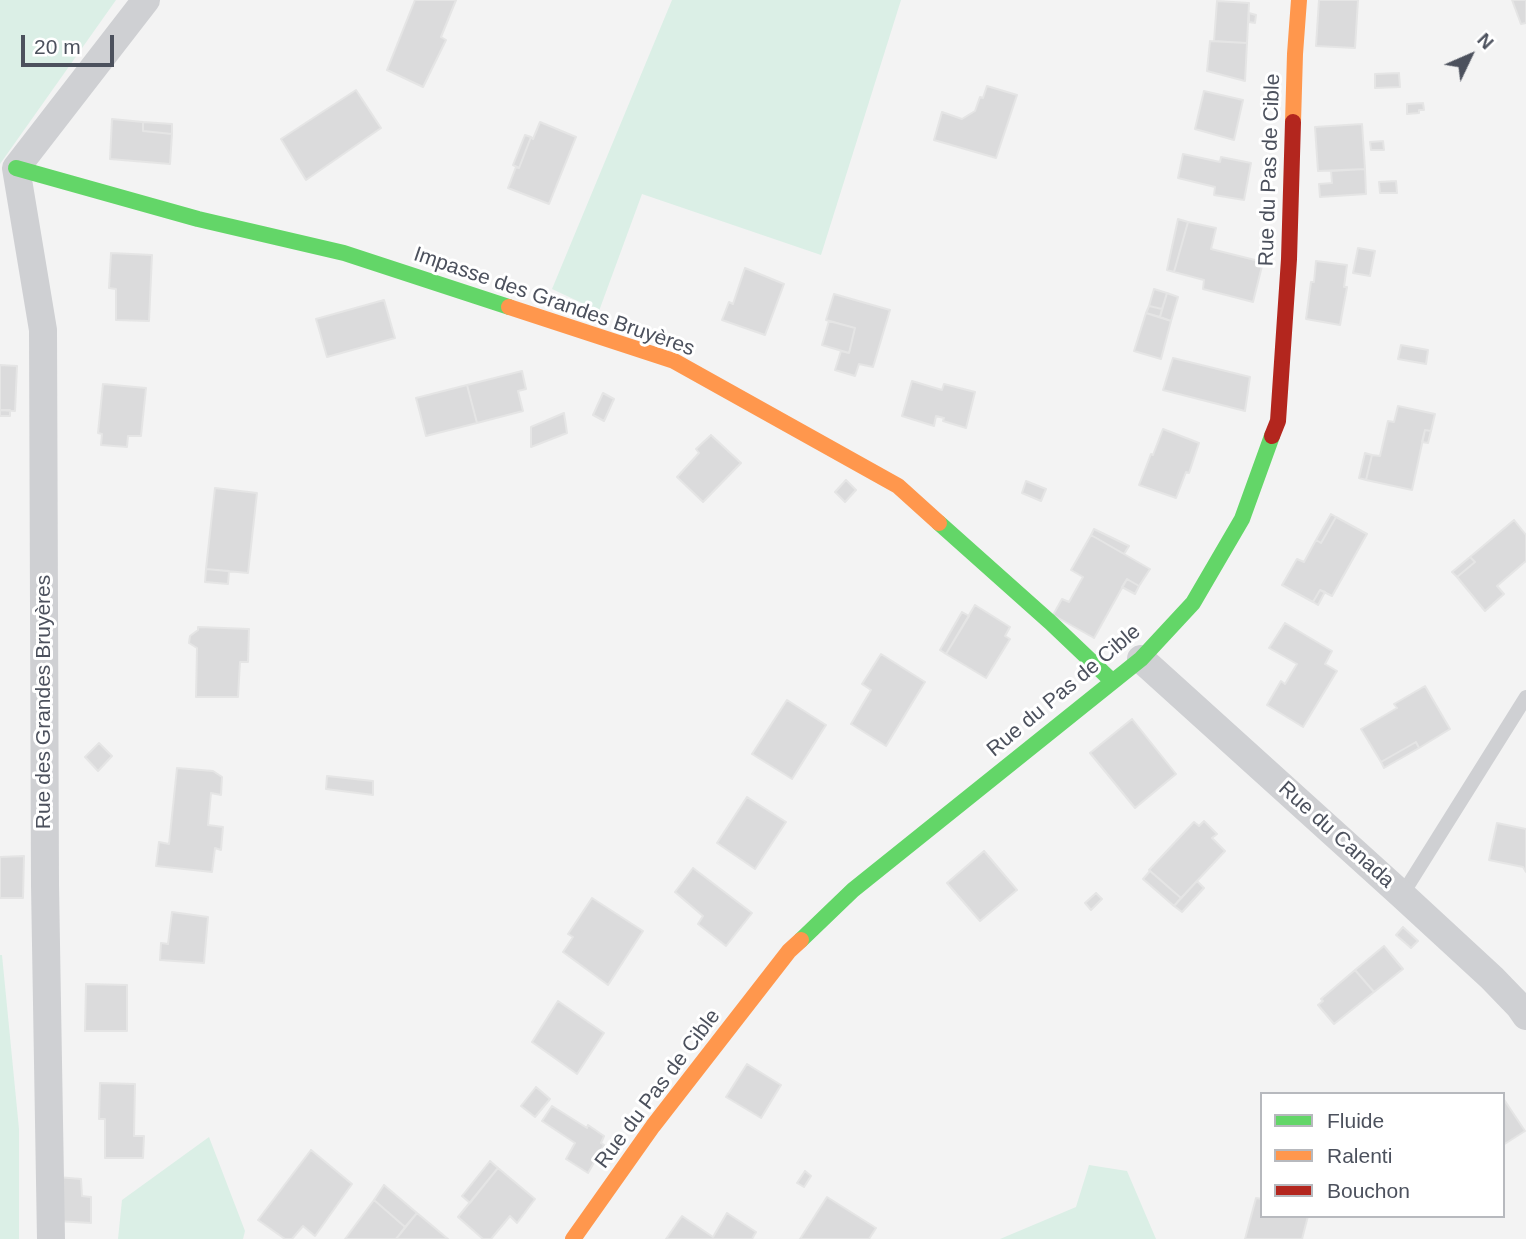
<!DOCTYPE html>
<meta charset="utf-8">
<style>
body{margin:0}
#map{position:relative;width:1526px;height:1239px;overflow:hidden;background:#f3f3f3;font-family:Helvetica,sans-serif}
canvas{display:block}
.legend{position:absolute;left:1260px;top:1092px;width:245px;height:126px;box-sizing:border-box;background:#fff;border:2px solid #b7b9be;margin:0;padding:9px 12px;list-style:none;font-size:21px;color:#4c515d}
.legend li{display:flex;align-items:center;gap:14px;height:35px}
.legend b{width:35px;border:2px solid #b7b9be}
.north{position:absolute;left:1435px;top:21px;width:70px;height:70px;-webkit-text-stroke:5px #fff;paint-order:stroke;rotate:46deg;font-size:19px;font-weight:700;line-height:28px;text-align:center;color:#4c515d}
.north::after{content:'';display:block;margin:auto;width:24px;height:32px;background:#4c515d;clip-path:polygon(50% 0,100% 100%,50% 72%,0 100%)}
.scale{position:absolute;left:21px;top:35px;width:93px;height:32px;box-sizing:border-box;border:4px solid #4c515d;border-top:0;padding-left:9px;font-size:21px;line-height:24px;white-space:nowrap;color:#4c515d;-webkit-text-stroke:5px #fff;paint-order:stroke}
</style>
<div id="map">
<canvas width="1526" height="1239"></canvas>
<ul class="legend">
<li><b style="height:9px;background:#63d668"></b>Fluide</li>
<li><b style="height:9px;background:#ff974d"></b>Ralenti</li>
<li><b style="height:9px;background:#b3261e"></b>Bouchon</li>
</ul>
<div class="north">N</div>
<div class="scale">20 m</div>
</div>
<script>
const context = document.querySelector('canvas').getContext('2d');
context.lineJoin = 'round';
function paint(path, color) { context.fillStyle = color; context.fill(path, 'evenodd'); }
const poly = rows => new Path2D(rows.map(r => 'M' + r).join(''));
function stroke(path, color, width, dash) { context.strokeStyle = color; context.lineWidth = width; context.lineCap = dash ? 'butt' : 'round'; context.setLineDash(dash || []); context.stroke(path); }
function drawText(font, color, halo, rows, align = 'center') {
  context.font = font + ' Helvetica,sans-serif'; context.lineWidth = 6; context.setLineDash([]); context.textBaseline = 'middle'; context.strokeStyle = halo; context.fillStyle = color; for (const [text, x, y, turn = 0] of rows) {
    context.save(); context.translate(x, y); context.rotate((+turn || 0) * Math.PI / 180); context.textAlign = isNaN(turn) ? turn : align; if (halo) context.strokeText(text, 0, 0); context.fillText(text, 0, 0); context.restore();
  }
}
paint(poly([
 [0,0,116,0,0,164],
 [672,0,901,0,821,255,642,194,599,311,552,289],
 [0,955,2,955,19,1129,19,1239,0,1239],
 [209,1137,245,1231,243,1239,118,1239,122,1200],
 [1089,1165,1127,1171,1156,1239,1000,1239,1076,1207]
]), '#dbefe6');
const building = poly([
 [415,0,456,0,441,37,446,40,423,87,387,70,415,0],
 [1319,0,1358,0,1355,48,1316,46,1319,0],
 [1512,0,1526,0,1526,23,1521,24,1512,0],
 [1217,1,1249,3,1247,43,1214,41,1217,1],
 [1249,13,1256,15,1255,23,1249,22,1249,13],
 [1210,41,1247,43,1245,81,1207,71,1210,41],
 [1399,73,1400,87,1375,88,1375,74,1399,73],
 [987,86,1017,95,996,158,934,140,942,112,962,119,975,111,980,97,983,98,987,86],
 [356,90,381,128,306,180,281,139,356,90],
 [1204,91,1243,100,1234,140,1195,129,1204,91],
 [1423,103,1424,110,1419,110,1419,113,1407,114,1407,104,1423,103],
 [112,119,143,122,143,131,172,134,170,164,110,159,112,119],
 [143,122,172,124,172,134,143,131,143,122],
 [540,122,576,137,549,204,508,188,516,167,519,168,531,137,533,139,540,122],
 [1362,124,1365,169,1318,171,1315,127,1362,124],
 [525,135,531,137,519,168,513,165,525,135],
 [1383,141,1384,150,1371,150,1370,142,1383,141],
 [1183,154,1220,162,1221,157,1251,163,1244,200,1214,195,1215,187,1178,178,1183,154],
 [1365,169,1366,194,1320,197,1319,184,1332,183,1331,171,1365,169],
 [1396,181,1397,193,1380,193,1379,182,1396,181],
 [1178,219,1188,222,1174,272,1167,270,1178,219],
 [1188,222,1216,228,1211,249,1263,262,1253,302,1203,289,1204,280,1174,272,1188,222],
 [1358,248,1375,251,1370,276,1353,273,1358,248],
 [111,253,152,255,149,321,116,320,116,289,109,288,111,253],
 [1316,261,1347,265,1344,287,1347,287,1340,325,1306,319,1311,282,1314,282,1316,261],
 [745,268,784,284,765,335,722,320,729,302,733,304,745,268],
 [1154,289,1167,293,1162,309,1149,306,1154,289],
 [1167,293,1178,297,1171,321,1160,317,1167,293],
 [834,294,890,310,873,367,859,364,855,376,835,370,841,351,849,353,855,328,826,320,834,294],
 [384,300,395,338,327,357,316,319,384,300],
 [1149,306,1162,309,1160,317,1146,313,1149,306],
 [1146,313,1171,321,1161,359,1134,351,1146,313],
 [829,321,855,328,849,353,822,345,829,321],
 [1401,345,1428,350,1426,364,1398,359,1401,345],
 [1173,358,1250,377,1245,411,1163,390,1173,358],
 [0,365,17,366,15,411,0,410,0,365],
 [522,371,526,389,518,391,523,411,477,423,467,385,522,371],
 [912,381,942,390,944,384,975,392,966,428,943,421,944,418,936,416,934,426,902,416,912,381],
 [103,384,146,388,141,436,128,436,127,447,101,445,102,434,98,433,103,384],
 [467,385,477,423,426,436,416,398,467,385],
 [603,393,614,399,604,421,593,415,603,393],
 [1398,406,1435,414,1431,431,1425,430,1412,490,1366,480,1372,455,1380,456,1388,421,1394,422,1398,406],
 [0,410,10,410,10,416,0,416,0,410],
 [564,413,567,433,531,447,531,427,564,413],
 [1163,429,1199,443,1189,473,1186,472,1176,498,1139,485,1151,454,1153,455,1163,429],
 [1425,430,1431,431,1428,443,1422,442,1425,430],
 [711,435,741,463,703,502,677,477,699,453,696,449,711,435],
 [1365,453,1372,455,1366,480,1359,478,1365,453],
 [846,480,856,490,845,502,835,492,846,480],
 [1026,481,1046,489,1041,501,1022,493,1026,481],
 [215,488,257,493,248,573,206,569,215,488],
 [1331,514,1336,517,1321,543,1316,540,1331,514],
 [1336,517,1367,534,1332,596,1320,590,1313,602,1282,585,1297,559,1304,562,1316,540,1321,543,1336,517],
 [1514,520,1526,535,1526,561,1497,586,1504,594,1485,611,1457,577,1475,562,1470,557,1514,520],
 [1094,529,1129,546,1124,554,1091,535,1094,529],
 [1091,535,1150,569,1139,586,1127,579,1094,638,1053,615,1062,599,1069,602,1083,577,1071,570,1091,535],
 [1470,557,1475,562,1457,577,1452,572,1470,557],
 [206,569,229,571,228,584,205,582,206,569],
 [1127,579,1139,586,1135,594,1122,587,1127,579],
 [1320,590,1325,592,1318,605,1313,602,1320,590],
 [975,605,1010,627,1005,636,1010,639,986,678,946,654,975,605],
 [962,612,969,616,946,654,940,650,962,612],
 [1285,623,1332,651,1325,664,1337,671,1303,727,1267,705,1281,681,1285,684,1297,664,1269,648,1285,623],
 [198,627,249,629,248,662,240,662,238,697,196,697,197,648,189,643,190,636,198,630,198,627],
 [881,654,925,682,886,746,851,724,871,690,862,684,881,654],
 [1425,686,1450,729,1419,748,1416,742,1381,762,1361,729,1397,708,1394,704,1425,686],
 [787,700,826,725,792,779,752,754,787,700],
 [1132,719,1176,774,1135,808,1090,753,1132,719],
 [1416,742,1419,748,1384,768,1381,762,1416,742],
 [99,743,112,756,98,771,85,757,99,743],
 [177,768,213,771,222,777,221,795,211,793,208,825,223,827,221,850,215,848,212,872,156,866,159,842,169,844,177,768],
 [327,776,373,781,373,795,326,789,327,776],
 [747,797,786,822,755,869,717,843,747,797],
 [1204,821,1217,834,1212,838,1225,851,1181,898,1149,870,1194,822,1199,826,1204,821],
 [1497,823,1526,829,1526,872,1523,867,1489,860,1497,823],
 [984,851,1017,890,980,921,947,883,984,851],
 [24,856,23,898,0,898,0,857,24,856],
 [693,868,752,913,726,946,698,924,703,916,675,892,693,868],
 [1150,871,1181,898,1174,906,1143,879,1150,871],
 [1197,881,1204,888,1182,912,1174,906,1197,881],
 [1096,893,1102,899,1091,910,1085,903,1096,893],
 [592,898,643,931,608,985,563,952,573,937,568,934,592,898],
 [172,912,208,917,204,963,160,960,161,943,168,944,172,912],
 [1403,927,1418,941,1411,948,1396,935,1403,927],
 [1384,946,1403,969,1374,992,1355,970,1384,946],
 [1355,970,1374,992,1334,1024,1318,1005,1323,1001,1321,999,1355,970],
 [86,984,127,985,127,1031,85,1031,86,984],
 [558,1001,604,1033,577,1074,532,1042,558,1001],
 [747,1064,781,1085,761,1118,726,1097,747,1064],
 [100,1083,135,1084,134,1136,144,1136,143,1158,105,1158,105,1119,99,1119,100,1083],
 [536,1087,550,1099,535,1117,521,1106,536,1087],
 [1503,1098,1525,1131,1503,1145,1503,1098],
 [552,1106,587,1128,588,1125,604,1136,601,1143,604,1145,588,1173,566,1159,575,1143,542,1121,552,1106],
 [311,1150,352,1184,315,1236,303,1226,292,1239,285,1239,258,1220,311,1150],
 [490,1161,498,1168,470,1203,462,1196,490,1161],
 [498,1168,535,1199,517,1223,510,1216,491,1239,483,1239,458,1217,498,1168],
 [805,1171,811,1176,804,1187,797,1183,805,1171],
 [57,1177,81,1179,82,1196,91,1197,91,1223,56,1221,57,1177],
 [384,1185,417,1213,405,1227,374,1200,384,1185],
 [827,1197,876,1228,869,1239,800,1239,827,1197],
 [1256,1198,1262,1199,1262,1216,1308,1216,1302,1239,1245,1239,1256,1198],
 [374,1200,405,1227,396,1239,345,1239,374,1200],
 [417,1213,435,1228,448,1239,396,1239,417,1213],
 [727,1213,756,1232,752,1239,666,1239,682,1216,713,1237,727,1213]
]);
paint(building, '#dbdbdc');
stroke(building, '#e5e5e5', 2);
stroke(poly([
 [1402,895,1526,697]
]), '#cfd0d3', 14);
stroke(poly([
 [1141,659,1402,895,1492,978,1519,1006,1526,1016],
 [51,1239,45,885,43,330,16,168,146,0]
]), '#cfd0d3', 28);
stroke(poly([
 [16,168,198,219,344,253,509,307],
 [939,523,1050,622,1112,681],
 [801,940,853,890,1141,659,1193,603,1242,519,1272,436]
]), '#63d668', 16);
stroke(poly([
 [1293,122,1295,54,1299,0],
 [509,307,674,361,898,486,939,523],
 [573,1239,653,1126,789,951,801,940]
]), '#ff974d', 16);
stroke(poly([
 [1272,436,1278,421,1289,259,1293,122]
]), '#b3261e', 16);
drawText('21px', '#4c515d', '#fff', [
 ["Rue du Pas de Cible",1270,170,-88],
 ["Impasse des Grandes Bruyères",554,302,19],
 ["Rue du Pas de Cible",1064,691,-40],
 ["Rue des Grandes Bruyères",44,702,-90],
 ["Rue du Canada",1336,835,42],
 ["Rue du Pas de Cible",658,1089,-53]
]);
</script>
